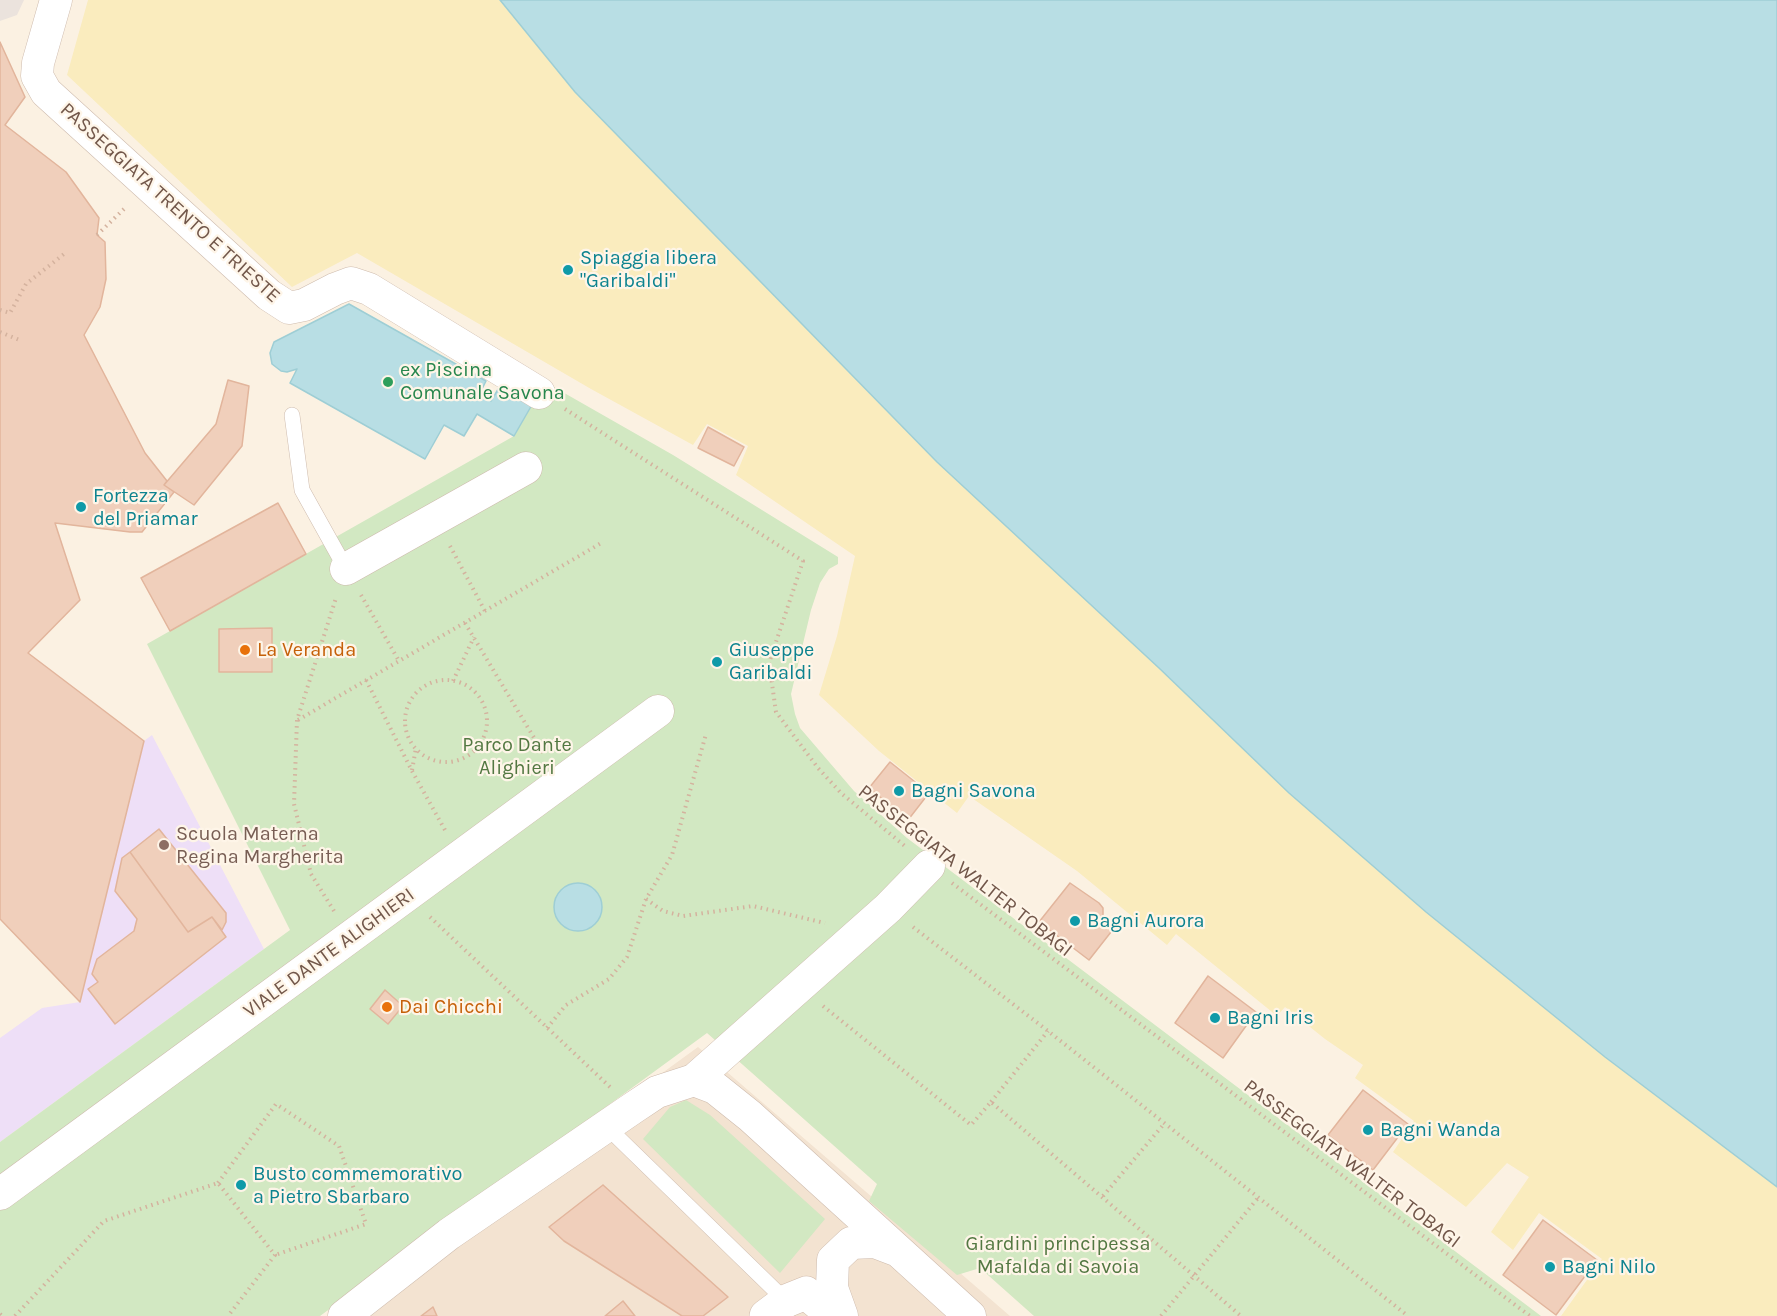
<!DOCTYPE html>
<style>
body{margin:0}
canvas{display:block;background:#fbf1e2}
</style>
<canvas width="1777" height="1316"></canvas>
<script>
const context = document.querySelector('canvas').getContext('2d');
context.lineJoin = 'round';
function paint(path, color) { context.fillStyle = color; context.fill(path, 'evenodd'); }
const poly = rows => new Path2D(rows.map(r => 'M' + r).join(''));
function stroke(path, color, width, dash) { context.strokeStyle = color; context.lineWidth = width; context.lineCap = dash ? 'butt' : 'round'; context.setLineDash(dash || []); context.stroke(path); }
function drawText(font, color, halo, rows, align = 'center') {
  context.font = font + ' Karla,sans-serif'; context.lineWidth = 4.5; context.setLineDash([]); context.textBaseline = 'middle'; context.strokeStyle = halo; context.fillStyle = color; for (const [text, x, y, turn = 0] of rows) {
    context.save(); context.translate(x, y); context.rotate((+turn || 0) * Math.PI / 180); context.textAlign = isNaN(turn) ? turn : align; if (halo) context.strokeText(text, 0, 0); context.fillText(text, 0, 0); context.restore();
  }
}
paint(poly([
 [698,1047,1010,1316,328,1316]
]), '#f3e3d1');
paint(poly([
 [0,0,24,0,17,15,0,21]
]), '#ebe3dd');
paint(poly([
 [152,735,264,949,0,1142,0,1038,42,1008,80,1002,144,741]
]), '#eedff7');
paint(poly([
 [545,382,673,455,838,557,838,564,829,569,820,583,811,610,791,694,795,714,800,728,854,791,907,838,1541,1316,1034,1316,980,1268,957,1275,869,1201,877,1184,707,1033,320,1316,0,1316,0,1142,290,930,147,644,514,436],
 [686,1100,710,1115,825,1219,780,1273,643,1139,670,1107]
]), '#d2e8c2');
paint(poly([
 [88,0,500,0,575,92,937,462,1159,668,1289,793,1426,912,1605,1057,1777,1187,1777,1316,1561,1316,1602,1259,1539,1213,1513,1250,1491,1232,1529,1177,1507,1163,1466,1207,1393,1152,1414,1121,1355,1078,1363,1065,1325,1039,1285,1007,1277,1016,1176,934,1167,945,1077,871,969,796,957,813,879,751,819,695,837,636,855,556,736,475,748,446,707,424,693,445,591,389,357,253,292,287,67,75]
]), '#faecbe');
const water = poly([
 [500,0,1777,0,1777,1187,1605,1057,1426,912,1289,793,1159,668,937,462,575,92,500,0],
 [349,304,486,381,480,393,491,401,500,386,533,403,514,436,477,414,464,436,444,425,425,459,290,383,297,369,287,372,281,371,272,364,270,353,274,342,349,304],
 '554 907a24 24 0 1 1 48 0a24 24 0 1 1-48 0Z'
]);
paint(water, '#b8dee4');
stroke(water, '#9eced5', 1.5);
const building = poly([
 [0,42,25,97,5,125,66,172,99,218,97,235,105,242,106,279,100,307,84,335,145,453,167,481,164,485,174,492,142,532,130,532,55,523,80,600,28,653,144,741,80,1002,0,919,0,42],
 [228,380,249,386,242,446,194,505,164,485,216,424,228,380],
 [708,427,744,447,734,466,698,448,708,427],
 [278,503,306,554,170,631,141,578,278,503],
 [272,628,272,672,219,672,219,629,272,628],
 [890,762,929,793,908,820,869,788,890,762],
 [159,829,226,913,226,922,222,930,212,917,188,932,130,852,159,829],
 [130,852,188,932,212,917,226,937,115,1024,88,989,98,982,92,974,97,959,134,931,137,919,115,891,122,858,130,852],
 [1070,883,1099,903,1103,908,1103,915,1110,921,1111,925,1111,932,1089,960,1039,922,1070,883],
 [1208,976,1256,1012,1223,1058,1175,1023,1208,976],
 [385,990,403,1006,388,1024,370,1009,385,990],
 [1363,1090,1408,1124,1373,1170,1328,1135,1363,1090],
 [603,1185,728,1297,703,1316,682,1316,564,1241,549,1227,603,1185],
 [1543,1220,1597,1260,1556,1315,1503,1275,1543,1220],
 [623,1301,635,1316,605,1316,623,1301],
 [433,1307,437,1316,421,1316,433,1307]
]);
paint(building, '#f0cfbb');
stroke(building, '#e2b59c', 1.5);
const lane = poly([
 [292,415,302,490,346,569],
 [606,1126,786,1301]
]);
const street = poly([
 [56,0,38,63,37,76,46,92,269,295,289,308,304,305,335,289,351,283,369,289,539,393],
 [346,569,526,468],
 [694,1080,888,908,929,866],
 [0,1194,658,711],
 [344,1316,449,1234,633,1108,657,1092,694,1080,715,1088,750,1116,970,1316],
 [842,1316,832,1288,833,1260,851,1243,875,1242,896,1250]
]);
const secondary = poly([
 [766,1316,786,1301,806,1293,834,1316]
]);
stroke(lane, '#cebbad', 16);
stroke(street, '#cebbad', 33);
stroke(secondary, '#d1baaa', 34);
stroke(poly([
 [97,235,126,207],
 [0,310,10,313,26,284,64,254],
 [0,332,22,341],
 [565,409,803,561,769,663,776,712,818,768,841,793,906,847],
 [450,546,485,611],
 [361,595,399,661],
 [465,623,545,756],
 [366,680,412,771,445,830],
 '405 721a41 41 0 1 1 82 0a41 41 0 1 1-82 0Z',
 [453,681,474,637],
 [298,720,603,542],
 [412,770,416,748],
 [952,883,1530,1316],
 [646,899,663,911,683,916,753,906,825,923],
 [334,911,311,874,294,804,297,720,336,598],
 [430,917,610,1087],
 [913,927,1048,1031,1408,1316],
 [823,1006,971,1125,991,1102,1241,1316],
 [547,1028,566,1005,609,979,627,957,646,899,672,855,706,734],
 [991,1102,1048,1031],
 [218,1183,276,1104,339,1146,366,1224,275,1255],
 [1103,1196,1164,1124],
 [0,1314,2,1316],
 [15,1316,104,1221,218,1183,275,1255,228,1316],
 [1161,1316,1258,1198]
]), '#d4b29e', 4, [1.5, 4.5]);
stroke(lane, '#fff', 15);
stroke(street, '#fff', 32);
stroke(secondary, '#fff', 33);
for (const [x, y, r, color] of [
 [568,270,6,"#0f9aa8"],
 [388,382,6,"#2e9e5b"],
 [81,507,6,"#0f9aa8"],
 [245,650,6,"#e8710a"],
 [717,662,6,"#0f9aa8"],
 [899,791,6,"#0f9aa8"],
 [164,845,6,"#8d6e63"],
 [1075,921,6,"#0f9aa8"],
 [387,1007,6,"#e8710a"],
 [1215,1018,6,"#0f9aa8"],
 [1368,1130,6,"#0f9aa8"],
 [241,1185,6,"#0f9aa8"],
 [1550,1267,6,"#0f9aa8"]
]) { const dot = new Path2D(); dot.arc(x, y, r, 0, 2 * Math.PI); context.fillStyle = color; context.fill(dot); stroke(dot, '#fef5e8', 2); }
drawText('20px', '#72574a', '#fef5e8', [
 ["PASSEGGIATA TRENTO E TRIESTE",170,203,42],
 ["PASSEGGIATA WALTER TOBAGI",965,871,38],
 ["VIALE DANTE ALIGHIERI",329,953,-36],
 ["PASSEGGIATA WALTER TOBAGI",1352,1164,37]
]);
drawText('20px', '#0d838f', '#fef5e8', [
 ["Spiaggia libera",580,258],
 ["\"Garibaldi\"",580,281],
 ["Fortezza",93,496],
 ["del Priamar",93,519],
 ["Giuseppe",729,650],
 ["Garibaldi",729,673],
 ["Bagni Savona",911,791],
 ["Bagni Aurora",1087,921],
 ["Bagni Iris",1227,1018],
 ["Bagni Wanda",1380,1130],
 ["Busto commemorativo",253,1174],
 ["a Pietro Sbarbaro",253,1197],
 ["Bagni Nilo",1562,1267]
], 'left');
drawText('20px', '#27864d', '#fef5e8', [
 ["ex Piscina",400,370],
 ["Comunale Savona",400,393]
], 'left');
drawText('20px', '#c56008', '#fef5e8', [
 ["La Veranda",257,650],
 ["Dai Chicchi",399,1007]
], 'left');
drawText('20px', '#537842', '#fef5e8', [
 ["Parco Dante",517,745],
 ["Alighieri",517,768],
 ["Giardini principessa",1058,1244],
 ["Mafalda di Savoia",1058,1267]
]);
drawText('20px', '#785e54', '#fef5e8', [
 ["Scuola Materna",176,834],
 ["Regina Margherita",176,857]
], 'left');
</script>
